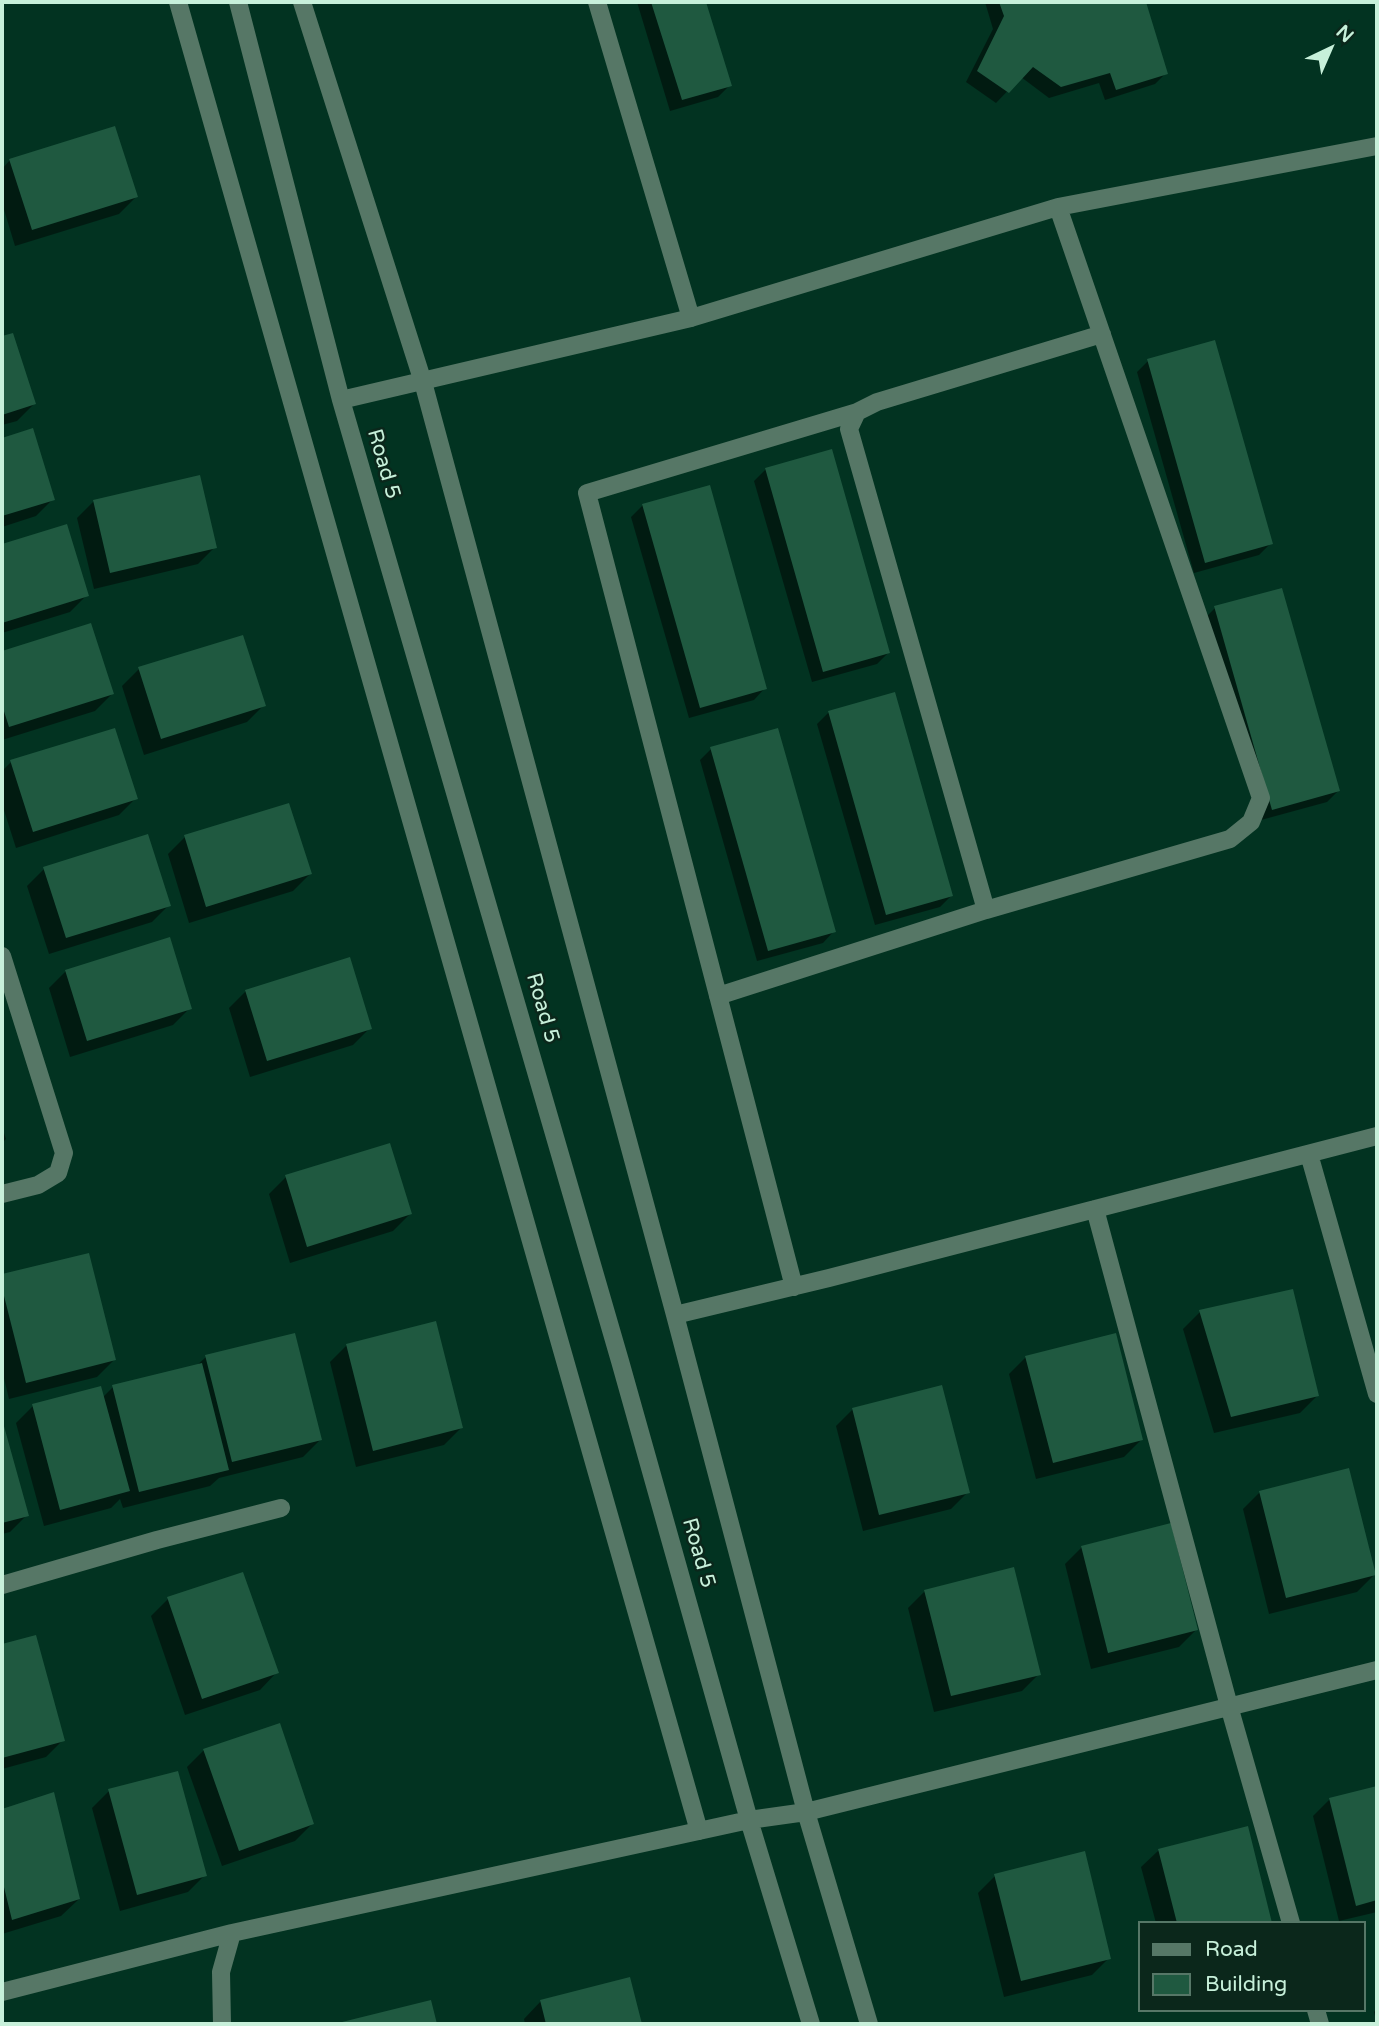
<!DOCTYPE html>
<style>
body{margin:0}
#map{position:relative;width:1379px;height:2026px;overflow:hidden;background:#023321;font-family:"Varela Round",sans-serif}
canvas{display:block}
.frame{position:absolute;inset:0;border:4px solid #c7f0da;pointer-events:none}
.legend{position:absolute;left:1138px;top:1921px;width:228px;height:91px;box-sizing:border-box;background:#0b271b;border:2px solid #567767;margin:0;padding:9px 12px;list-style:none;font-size:21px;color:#c7f0da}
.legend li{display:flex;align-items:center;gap:14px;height:35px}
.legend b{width:35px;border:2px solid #567767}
.north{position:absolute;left:1295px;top:14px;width:70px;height:70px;-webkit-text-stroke:5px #0b271b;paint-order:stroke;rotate:44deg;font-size:19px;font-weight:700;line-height:28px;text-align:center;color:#c7f0da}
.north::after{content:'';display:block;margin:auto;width:24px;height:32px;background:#c7f0da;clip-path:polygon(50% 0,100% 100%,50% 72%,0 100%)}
</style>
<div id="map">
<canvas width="1379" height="2026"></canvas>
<div class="frame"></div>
<ul class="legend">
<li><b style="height:9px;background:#567766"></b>Road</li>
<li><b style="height:19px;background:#1f5940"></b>Building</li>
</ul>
<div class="north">N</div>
</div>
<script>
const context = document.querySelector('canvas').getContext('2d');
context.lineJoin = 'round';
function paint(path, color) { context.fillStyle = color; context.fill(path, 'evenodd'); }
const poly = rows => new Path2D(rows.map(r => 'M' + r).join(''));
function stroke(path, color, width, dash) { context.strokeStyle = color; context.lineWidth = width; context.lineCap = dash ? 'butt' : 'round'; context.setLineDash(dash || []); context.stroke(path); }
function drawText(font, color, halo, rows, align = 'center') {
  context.font = font + ' "Varela Round",sans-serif'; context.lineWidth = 5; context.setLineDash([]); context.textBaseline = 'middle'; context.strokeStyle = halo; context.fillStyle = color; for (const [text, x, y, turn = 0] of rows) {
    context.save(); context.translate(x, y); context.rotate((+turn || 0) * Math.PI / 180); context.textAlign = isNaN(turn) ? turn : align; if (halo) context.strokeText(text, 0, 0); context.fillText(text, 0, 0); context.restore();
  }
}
paint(poly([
 [637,2,704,2,730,85,718,97,670,111],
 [985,2,1144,2,1166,73,1155,84,1105,100,1099,83,1049,98,1021,77,996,103,966,82,993,29],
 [10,160,136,197,119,214,15,246,2,203,2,169],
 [12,335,34,404,17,421,2,425,2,338],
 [1148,361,1271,543,1259,555,1194,573,1137,372],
 [32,430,53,499,36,516,2,527,2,440],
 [766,469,888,653,877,664,812,682,754,481],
 [94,501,215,547,198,564,94,589,77,518],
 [643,505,765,688,754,700,689,718,631,517],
 [65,526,87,595,70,612,2,633,2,546],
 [1215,608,1338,791,1327,802,1261,820,1204,619],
 [90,625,112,694,95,711,2,740,2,652],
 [139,669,264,705,247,722,144,755,122,686],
 [829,712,952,895,940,907,875,925,817,724],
 [711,749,834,931,823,943,757,961,700,760],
 [11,762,136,798,119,815,16,848,2,804,2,771],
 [185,837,310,874,293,891,189,923,168,854],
 [44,869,169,905,152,922,49,954,27,886],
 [66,971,190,1008,173,1025,70,1057,49,988],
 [246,991,370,1028,353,1045,250,1077,229,1008],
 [2,1127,6,1139,2,1143],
 [286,1177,410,1214,393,1231,290,1263,269,1194],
 [88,1255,114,1360,97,1377,9,1399,2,1370,2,1276],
 [1200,1312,1317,1396,1300,1413,1214,1433,1183,1329],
 [347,1345,461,1428,444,1445,356,1467,330,1362],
 [206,1357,320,1440,303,1457,219,1478,210,1486,123,1508,120,1499,111,1508,44,1526,16,1423,33,1406,102,1398,113,1387,196,1366],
 [1026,1357,1141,1440,1124,1457,1036,1479,1009,1374],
 [853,1409,968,1492,951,1509,863,1531,836,1426],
 [2,1423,27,1515,10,1532,2,1534],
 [1260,1492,1374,1575,1357,1592,1269,1614,1243,1509],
 [1082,1547,1196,1630,1179,1647,1091,1669,1065,1564],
 [925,1591,1039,1674,1022,1691,934,1712,908,1608],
 [168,1599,277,1672,260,1690,185,1715,151,1616],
 [35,1638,63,1740,46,1757,2,1769,2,1646],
 [204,1750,312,1824,295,1841,222,1866,187,1767],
 [1377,1788,1377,1912,1339,1921,1313,1816,1330,1799],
 [109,1791,205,1875,188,1892,120,1911,92,1808],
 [53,1795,79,1899,61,1916,2,1934,2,1811],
 [1159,1850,1270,1923,1156,1923,1141,1867],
 [995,1876,1109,1958,1092,1975,1004,1997,978,1893],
 [629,1979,640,2024,525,2024,524,2019,541,2001],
 [1377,2008,1377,2024,1374,2012]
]), '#0007');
paint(poly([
 [651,2,706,2,732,86,682,100],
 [999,2,1146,2,1168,74,1116,90,1110,73,1061,87,1033,67,1009,93,977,71,1004,16],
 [115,126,138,197,32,230,9,159],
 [13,333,36,404,2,415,2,336],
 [1215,340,1273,544,1205,563,1147,359],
 [33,428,55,500,2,516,2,438],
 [832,449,890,653,823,672,765,468],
 [200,475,217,548,110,573,93,500],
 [710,485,767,689,700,708,642,504],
 [67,524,89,596,2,623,2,544],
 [1282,588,1340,791,1272,810,1214,606],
 [91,623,114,694,9,727,2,705,2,651],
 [243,635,266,706,161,739,138,667],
 [895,692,953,896,886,915,828,711],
 [115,728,138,799,33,832,10,760],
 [778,728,836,932,768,951,710,747],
 [289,803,312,874,206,907,184,835],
 [148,834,171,906,66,938,43,867],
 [170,937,192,1009,87,1041,65,970],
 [350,957,372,1029,267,1061,245,990],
 [390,1143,412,1214,307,1247,285,1175],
 [89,1253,116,1360,26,1383,2,1288,2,1274],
 [1293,1289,1319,1396,1231,1417,1199,1310],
 [436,1321,463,1428,373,1451,346,1344],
 [295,1333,322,1440,232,1462,205,1355],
 [1116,1333,1143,1440,1053,1463,1025,1356],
 [202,1363,229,1470,139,1492,112,1385],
 [942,1385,970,1493,879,1515,852,1408],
 [101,1386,130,1491,60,1510,32,1404],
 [2,1419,29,1516,2,1523],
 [1349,1468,1376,1575,1286,1598,1259,1491],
 [1171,1523,1198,1630,1108,1653,1081,1546],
 [1014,1567,1041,1675,951,1696,924,1590],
 [243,1572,279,1673,202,1699,167,1597],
 [36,1635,65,1741,2,1758,2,1644],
 [280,1723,314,1824,239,1851,203,1749],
 [178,1771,207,1876,137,1895,108,1789],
 [1377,1786,1377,1900,1356,1906,1329,1798],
 [54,1792,80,1899,12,1920,2,1879,2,1809],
 [1248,1826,1272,1923,1177,1923,1158,1849],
 [1085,1851,1111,1959,1021,1981,994,1874],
 [630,1977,642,2024,546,2024,540,2000],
 [431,2000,437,2024,338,2024,338,2023]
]), '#1f5940');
stroke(poly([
 [178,2,699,1831],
 [238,2,341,400,620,1361,749,1820,811,2024],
 [302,2,423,382,675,1315,806,1812,869,2024],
 [597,2,691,318],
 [341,400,691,318,1058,207,1377,146],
 [986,910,849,429,857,412,877,402,1102,334],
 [2,956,64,1153,58,1173,38,1185,2,1194],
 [718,996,986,910,1230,839,1251,822,1261,798,1058,207],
 [1309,1154,1377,1394],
 [1095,1209,1229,1706,1291,1923],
 [794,1287,587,493,857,412],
 [675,1315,829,1278,1377,1136],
 [2,1585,157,1540,281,1508],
 [2,1992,232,1933,749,1820,806,1812,1377,1670],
 [1316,2010,1320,2024],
 [222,2024,221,1972,232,1933]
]), '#567766', 18);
drawText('21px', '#c7f0da', '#0b271b', [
 ["Road 5",383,464,74],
 ["Road 5",542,1008,74],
 ["Road 5",698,1553,74]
]);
</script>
